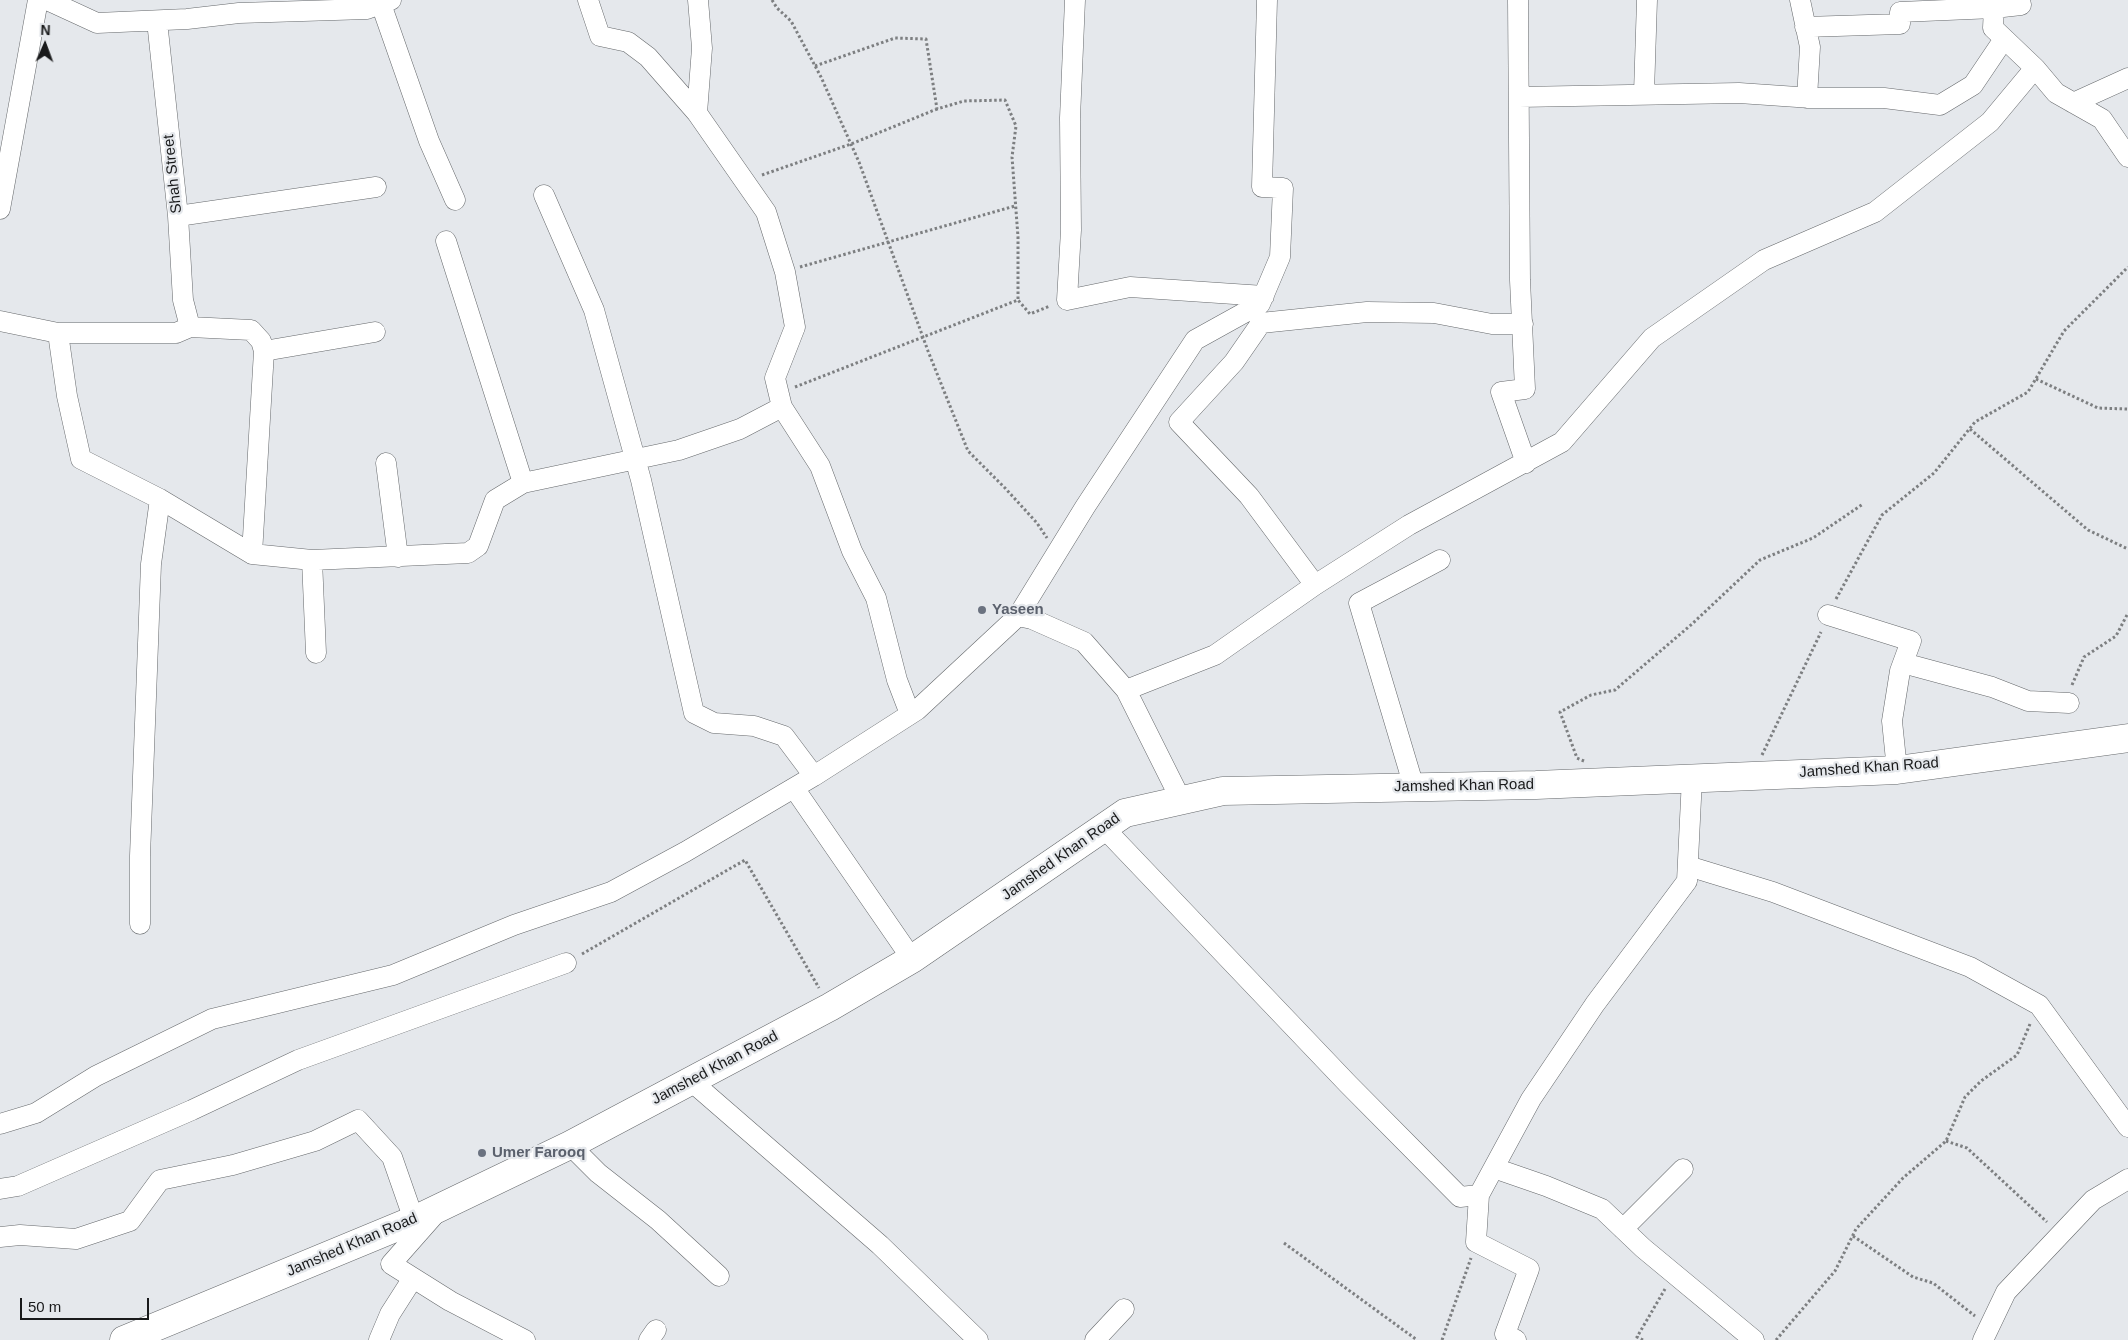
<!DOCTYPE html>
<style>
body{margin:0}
#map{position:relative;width:2128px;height:1340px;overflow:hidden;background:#e5e8ec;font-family:Arial,sans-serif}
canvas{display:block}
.north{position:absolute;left:20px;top:20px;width:50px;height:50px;-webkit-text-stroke:4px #e5e8ec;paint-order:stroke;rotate:2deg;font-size:14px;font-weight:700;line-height:20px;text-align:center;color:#191a1b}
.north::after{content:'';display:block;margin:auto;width:18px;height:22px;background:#191a1b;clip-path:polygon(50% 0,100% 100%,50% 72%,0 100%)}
.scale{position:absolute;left:20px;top:1298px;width:129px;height:22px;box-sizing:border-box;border:2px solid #191a1b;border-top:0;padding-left:6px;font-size:15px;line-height:18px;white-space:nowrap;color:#191a1b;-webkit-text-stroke:4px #e5e8ec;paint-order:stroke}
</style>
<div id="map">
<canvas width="2128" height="1340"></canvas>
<div class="north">N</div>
<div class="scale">50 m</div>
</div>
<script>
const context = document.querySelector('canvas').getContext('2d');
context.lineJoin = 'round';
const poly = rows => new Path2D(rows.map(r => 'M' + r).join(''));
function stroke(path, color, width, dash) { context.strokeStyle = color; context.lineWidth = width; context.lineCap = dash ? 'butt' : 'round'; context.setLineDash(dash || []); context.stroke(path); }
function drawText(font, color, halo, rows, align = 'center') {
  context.font = font + ' Arial,sans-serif'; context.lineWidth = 4.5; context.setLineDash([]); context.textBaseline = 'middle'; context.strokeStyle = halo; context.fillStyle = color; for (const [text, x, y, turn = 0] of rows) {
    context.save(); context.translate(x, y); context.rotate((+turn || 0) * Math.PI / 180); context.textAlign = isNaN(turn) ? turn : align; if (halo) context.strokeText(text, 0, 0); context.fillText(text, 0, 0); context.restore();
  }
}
const street = poly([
 [47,0,97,23,187,19,239,13,367,9,391,0],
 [588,0,600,36,628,42,648,57,697,113,766,212,785,272,795,327,775,378,782,407,820,466,852,551,876,598,897,680,910,714],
 [1075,0,1070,118,1071,230,1067,300,1130,287,1264,296],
 [1518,0,1520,280,1525,389,1501,392,1526,463],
 [1800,0,1810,47,1807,98],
 [2020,0,2021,5,1994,8,1993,28,2035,68,2056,93,2102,119,2128,157],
 [381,4,429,141,455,200],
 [157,21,178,216,183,300,190,327],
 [1805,27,1900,24,1900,12,1994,8],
 [1644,93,1647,0],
 [1519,97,1739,93,1812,98,1884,98,1940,105,1973,85,2004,39],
 [2073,103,2128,78],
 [697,113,702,48,698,0],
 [544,195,594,310,641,480,694,713,714,723,754,726,784,736,814,776,917,710,1018,616,1032,619,1084,642,1126,690,1181,800],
 [0,209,38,0],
 [178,216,376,187],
 [446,241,523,483],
 [0,321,58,333,176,333,190,327,251,330,261,341,264,351,252,554],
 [58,333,67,396,81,459,160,499,252,554,312,560,468,553,478,546,495,500,523,483,679,450,740,429,782,407],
 [264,351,375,332],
 [386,463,398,557],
 [312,560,316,653],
 [1315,585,1249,496,1179,422,1234,362,1261,323,1367,312,1434,313,1492,324,1523,324],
 [1828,615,1911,641,1900,671,1892,721,1897,770],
 [1018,616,1085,507,1195,340,1260,304,1280,257,1283,188,1262,187,1267,0],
 [1903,663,1992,687,2028,701,2069,703],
 [1126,690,1215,655,1315,585,1409,525,1562,442,1652,338,1764,260,1875,212,1990,122,2035,68],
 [1414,787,1359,603,1440,560],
 [794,788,912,959],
 [1104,828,1348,1084,1460,1197,1479,1195,1531,1099,1595,1004,1687,881,1692,778],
 [1688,866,1773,892,1970,967,2039,1005,2128,1127],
 [140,924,140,856,151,564,160,499],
 [691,1081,880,1245,978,1340],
 [0,1124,36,1113,96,1076,212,1019,393,975,514,925,611,892,685,852,814,776],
 [570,1145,598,1173,658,1220,719,1276],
 [1494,1168,1546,1186,1602,1209,1643,1248,1754,1340],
 [0,1189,18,1186,192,1110,298,1060,566,963],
 [1479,1195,1476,1242,1529,1269,1505,1334,1516,1340],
 [436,1213,391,1264,450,1301,525,1340],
 [1623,1229,1683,1169],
 [0,1237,20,1235,76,1239,130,1221,160,1180,233,1165,315,1141,358,1120,392,1157,414,1220],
 [379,1340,390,1314,413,1278],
 [649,1340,656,1330],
 [1095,1340,1124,1309],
 [1983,1340,2006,1292,2093,1200,2128,1179]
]);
const secondary = poly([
 [124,1340,414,1220,570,1145,830,1007,912,959,1125,813,1223,791,1536,785,1897,770,2128,738]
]);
stroke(street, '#65686b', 21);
stroke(secondary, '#65686b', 29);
stroke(poly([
 [772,0,777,8,791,21,821,77,859,162,928,351,968,451,1005,488,1037,523,1047,538],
 [815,66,895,38,926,39,937,109,964,101,1005,100,1016,126,1012,157,1018,237,1018,300],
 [762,175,851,144,937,109],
 [800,267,1015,206],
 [2036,379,2098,408,2128,409],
 [795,387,1018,300,1030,314,1050,306],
 [1970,429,2088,530,2128,549],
 [1836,599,1882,515,1934,473,1975,422,2028,392,2064,331,2128,267],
 [2072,685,2084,657,2116,636,2128,613],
 [1762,755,1821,632],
 [1584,761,1577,758,1560,712,1591,695,1615,690,1692,624,1760,560,1813,538,1863,504],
 [582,954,745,860,819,988],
 [1946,1141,1967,1148,2047,1222],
 [1853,1236,1913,1277,1933,1283,1975,1316],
 [1284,1243,1417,1340],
 [1442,1340,1471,1258],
 [1643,1340,1637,1337,1665,1289],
 [1776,1340,1835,1271,1856,1229,1903,1178,1946,1141,1965,1097,1981,1081,2017,1055,2030,1024]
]), '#7d7f81', 3, [2.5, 2.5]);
stroke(street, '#fff', 20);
stroke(secondary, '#fff', 28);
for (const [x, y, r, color] of [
 [982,610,5,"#6b7280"],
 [482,1153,5,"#6b7280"]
]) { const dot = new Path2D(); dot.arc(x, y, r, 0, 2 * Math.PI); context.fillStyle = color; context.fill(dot); stroke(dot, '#e5e8ec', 2); }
drawText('15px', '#191a1b', '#e5e8ec', [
 ["Shah Street",173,174,-96],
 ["Jamshed Khan Road",1869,768,-4],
 ["Jamshed Khan Road",1464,786,-1],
 ["Jamshed Khan Road",1061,857,-35],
 ["Jamshed Khan Road",715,1068,-28],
 ["Jamshed Khan Road",352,1245,-23]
]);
drawText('bold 15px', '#5b616d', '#e5e8ec', [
 ["Yaseen",992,610],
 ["Umer Farooq",492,1153]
], 'left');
</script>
